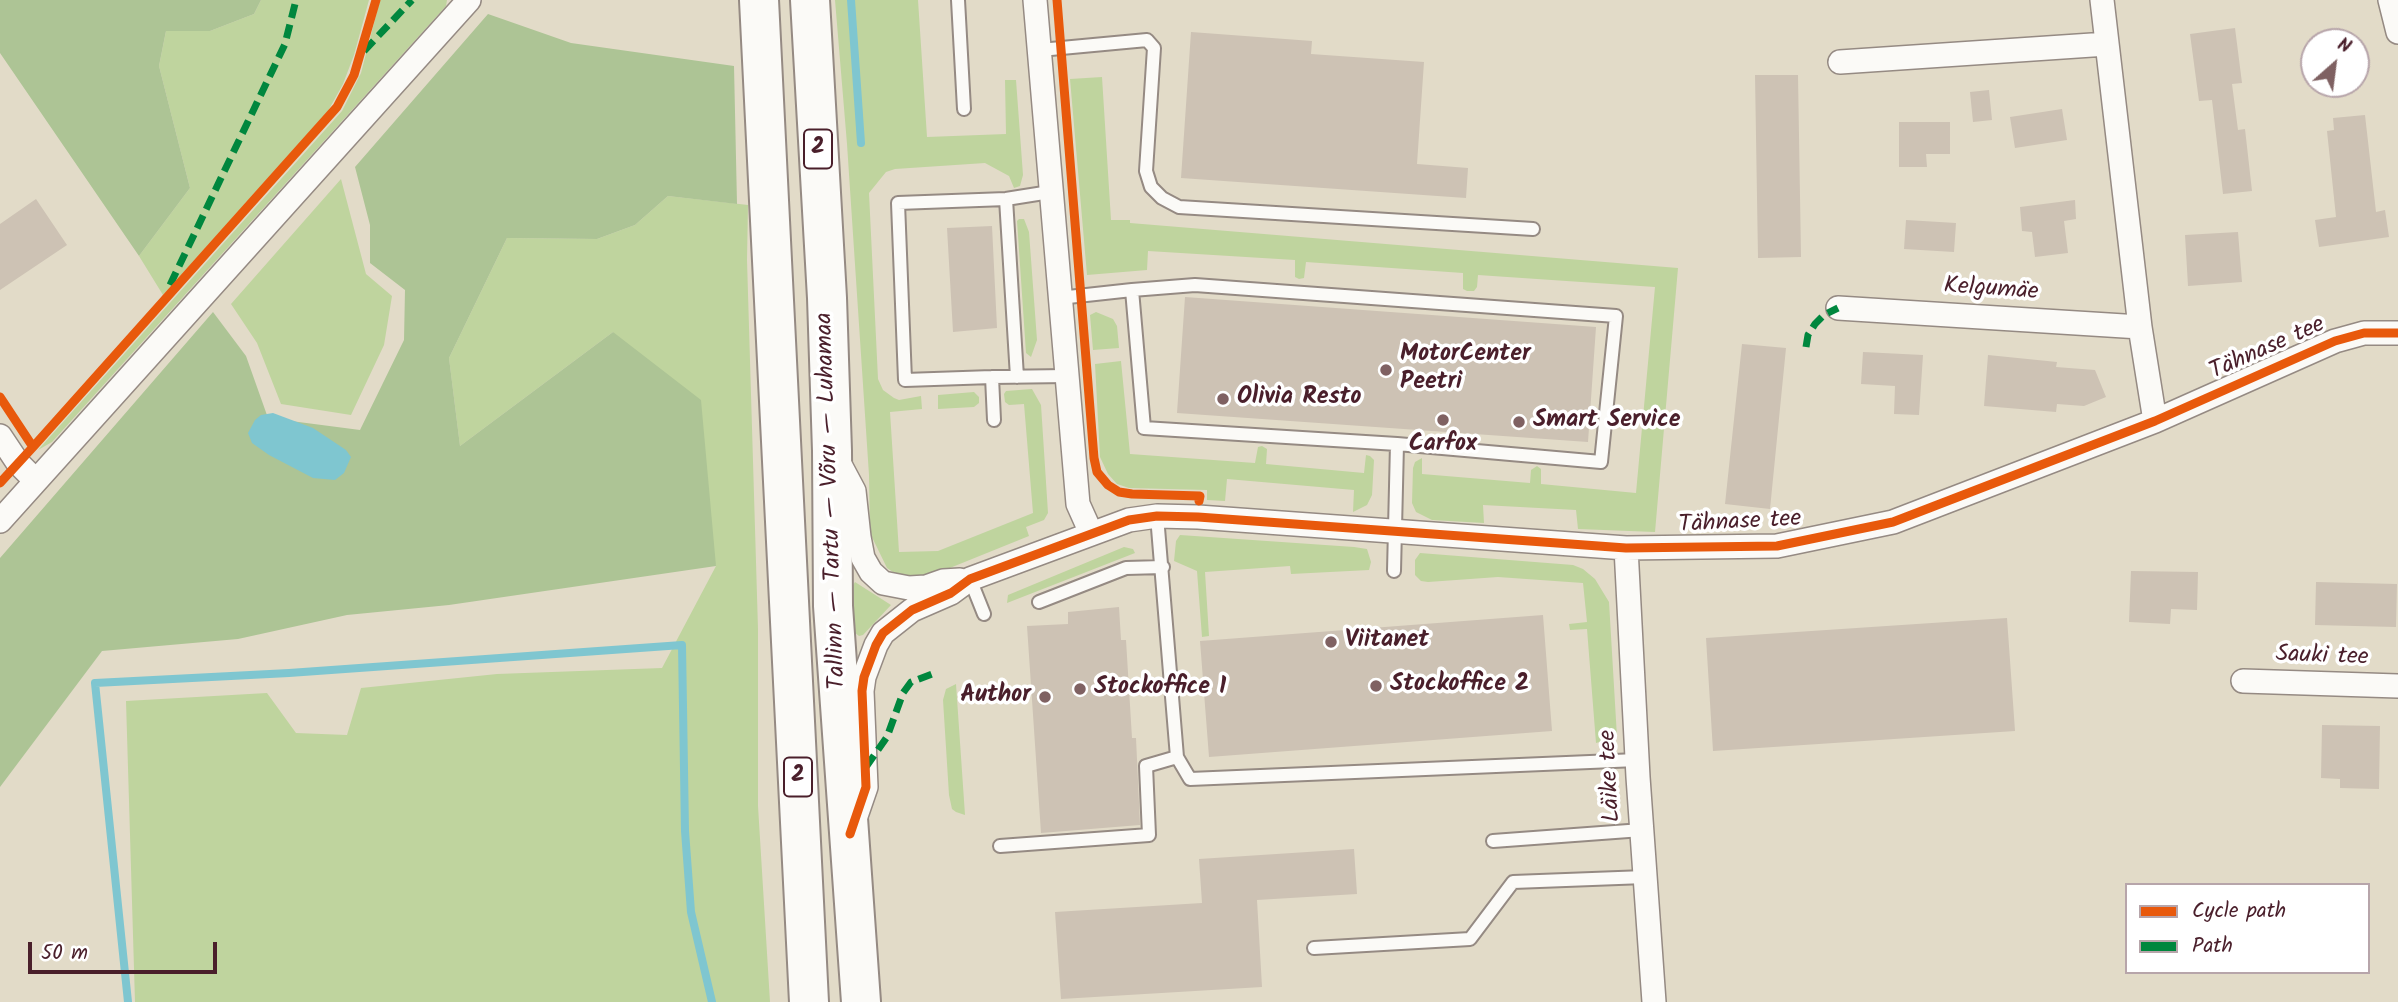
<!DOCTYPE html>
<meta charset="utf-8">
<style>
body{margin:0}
#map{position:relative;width:2398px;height:1002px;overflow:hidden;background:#e2dbc8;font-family:Kalam,sans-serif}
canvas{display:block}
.legend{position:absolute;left:2125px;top:883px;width:245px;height:91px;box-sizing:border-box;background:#fff;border:2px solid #b7a5aa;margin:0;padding:9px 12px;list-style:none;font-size:21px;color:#4a1f2b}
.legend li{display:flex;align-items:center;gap:14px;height:35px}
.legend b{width:35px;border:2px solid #b7a5aa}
.north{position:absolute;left:2300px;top:28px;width:70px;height:70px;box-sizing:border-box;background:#fff;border:2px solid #b7a5aa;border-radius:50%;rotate:28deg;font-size:19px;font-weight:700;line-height:28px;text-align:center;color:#4a1f2b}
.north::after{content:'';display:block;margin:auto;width:24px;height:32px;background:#7f6162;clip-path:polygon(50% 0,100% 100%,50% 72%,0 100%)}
.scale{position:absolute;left:28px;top:942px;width:189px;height:32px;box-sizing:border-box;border:4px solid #4a1f2b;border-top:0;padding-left:9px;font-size:21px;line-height:24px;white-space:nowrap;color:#4a1f2b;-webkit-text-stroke:5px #fff;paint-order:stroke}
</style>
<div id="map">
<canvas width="2398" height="1002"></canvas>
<ul class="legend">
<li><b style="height:9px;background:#e8590c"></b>Cycle path</li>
<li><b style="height:9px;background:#00873e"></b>Path</li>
</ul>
<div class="north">N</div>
<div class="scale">50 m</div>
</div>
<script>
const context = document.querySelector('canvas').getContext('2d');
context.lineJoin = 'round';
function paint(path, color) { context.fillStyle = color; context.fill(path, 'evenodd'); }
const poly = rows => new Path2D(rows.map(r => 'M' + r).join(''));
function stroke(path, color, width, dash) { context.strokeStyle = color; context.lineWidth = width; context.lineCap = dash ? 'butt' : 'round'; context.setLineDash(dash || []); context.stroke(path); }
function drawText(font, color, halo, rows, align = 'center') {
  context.font = font + ' Kalam,sans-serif'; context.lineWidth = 7; context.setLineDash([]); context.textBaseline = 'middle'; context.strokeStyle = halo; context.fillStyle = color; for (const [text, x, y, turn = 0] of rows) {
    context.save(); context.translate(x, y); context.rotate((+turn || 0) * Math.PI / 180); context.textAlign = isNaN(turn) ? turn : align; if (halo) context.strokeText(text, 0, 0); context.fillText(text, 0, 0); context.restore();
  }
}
paint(poly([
 [261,0,369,0,354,55,343,84,328,111,163,295,139,256,190,188,159,66,166,31,210,31,254,14],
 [380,0,447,0,446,6,52,442,38,450,342,111,361,73],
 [835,0,918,0,927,137,1006,134,1005,80,1016,80,1023,175,1020,186,1014,188,1009,176,985,163,895,169,886,172,869,193,878,379,883,390,894,398,899,400,921,396,922,409,890,412,899,552,938,551,1033,513,1024,404,1009,405,1005,402,1004,394,1006,391,1032,389,1041,405,1048,513,1044,520,1026,527,1029,536,930,576,912,578,896,574,887,568,870,533,869,475,847,144],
 [1102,77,1111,220,1130,220,1130,223,1678,268,1655,532,1578,529,1576,510,1483,505,1484,523,1432,520,1416,512,1412,503,1413,468,1415,462,1422,458,1422,474,1530,483,1531,470,1537,466,1541,469,1541,484,1636,493,1655,287,1478,275,1477,287,1474,291,1467,291,1463,289,1463,273,1306,262,1304,278,1299,279,1295,277,1295,260,1148,251,1147,270,1087,275,1070,79],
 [341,179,366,274,392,296,384,345,351,415,281,404,257,343,231,304],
 [668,196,748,205,747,260,758,629,758,806,770,1002,135,1002,126,701,267,693,296,733,347,735,361,688,497,674,662,668,716,566,613,332,460,446,449,358,507,238,597,239,635,225],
 [1019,219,1024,219,1029,232,1037,340,1031,357,1026,353,1017,221],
 [1096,312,1113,319,1117,326,1119,348,1093,350,1090,315],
 [1121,361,1130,454,1255,463,1258,447,1262,446,1267,449,1266,464,1364,473,1366,455,1370,456,1374,460,1372,495,1367,505,1353,512,1354,490,1227,479,1225,501,1207,500,1207,490,1129,488,1117,484,1108,474,1100,457,1095,364],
 [974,392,979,397,979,403,974,407,938,409,938,395],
 [1180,535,1354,547,1367,549,1371,562,1369,570,1291,574,1290,566,1205,572,1209,636,1202,637,1197,571,1174,561,1176,541],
 [1124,547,1133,549,1135,553,1007,603,1008,595],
 [1420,553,1573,565,1583,569,1595,579,1609,602,1617,737,1596,743,1587,629,1570,630,1569,624,1587,622,1583,583,1498,577,1428,582,1421,581,1415,575,1415,560],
 [855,582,891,605,863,635,859,636,854,632,852,587],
 [956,684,965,815,956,812,952,809,949,795,943,700,946,689]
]), '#bfd49e');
paint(poly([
 [0,0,261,0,254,14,210,31,166,31,159,66,190,188,139,256,0,53],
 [488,14,571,43,734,66,737,204,668,196,635,225,597,239,507,238,449,358,460,446,613,332,701,400,716,566,449,605,347,615,238,639,102,651,0,787,0,558,213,312,246,356,268,418,360,430,404,340,405,290,370,263,370,225,355,167]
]), '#adc495');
paint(poly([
 [273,413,313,428,346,450,351,457,344,473,335,480,313,478,269,455,252,443,248,433,255,420,261,415]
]), '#7fc6d0');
stroke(poly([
 [851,0,861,143],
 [128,1002,95,683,289,673,682,645,685,831,691,912,712,1002]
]), '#7fc6d0', 8);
paint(poly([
 [2235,28,2242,83,2232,84,2238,130,2245,129,2252,191,2223,194,2212,100,2199,101,2190,34],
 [1191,32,1312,41,1311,54,1424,62,1417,164,1468,168,1466,198,1181,178],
 [1755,75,1798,75,1801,257,1758,258],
 [1989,90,1992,120,1973,122,1970,92],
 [2062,109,2067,140,2015,148,2010,117],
 [2365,115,2376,212,2385,210,2389,237,2319,247,2315,220,2336,217,2327,131,2334,130,2333,118],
 [1899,122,1950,122,1950,154,1926,154,1927,167,1899,167],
 [36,199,67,245,0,290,0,224],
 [2075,200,2076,219,2064,221,2068,253,2035,257,2032,232,2022,231,2020,207],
 [1906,220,1956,223,1954,252,1904,249],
 [992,226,997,328,953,332,947,228],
 [2238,232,2242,282,2188,286,2185,235],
 [1185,297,1596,327,1588,442,1177,413],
 [1742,344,1786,348,1770,509,1725,504],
 [1863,352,1923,355,1919,415,1894,414,1895,386,1861,384],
 [1988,355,2057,362,2056,367,2095,370,2106,397,2084,406,2057,404,2056,412,1984,406],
 [2131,571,2198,572,2197,610,2171,609,2170,624,2129,622],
 [2316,582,2397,584,2396,627,2315,625],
 [1119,607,1121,640,1126,640,1132,738,1136,738,1140,825,1041,833,1027,626,1068,624,1068,612],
 [1543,615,1552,731,1209,757,1200,641],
 [2007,618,2015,731,1713,751,1706,638],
 [2322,725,2380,726,2379,789,2340,788,2340,779,2321,778],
 [1354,849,1357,894,1257,900,1262,987,1061,999,1055,912,1202,903,1199,859]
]), '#cdc2b4');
const lane = poly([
 [958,0,964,109],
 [1040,50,1147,40,1154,48,1146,171,1151,187,1162,198,1179,207,1533,229],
 [1006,199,1017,377],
 [1059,298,1132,290,1195,285,1616,316,1601,462,1397,444,1144,428,1132,290],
 [992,377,905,380,898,203,1006,199,1050,192],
 [994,420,992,377,1067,376],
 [1157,516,1177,757,1190,779,1637,760],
 [1394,571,1397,444],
 [970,579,984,614],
 [1039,602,1126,568,1163,567],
 [1493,841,1642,830],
 [1000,846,1149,835,1146,766,1177,757],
 [1314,948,1470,939,1513,882,1645,877]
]);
const street = poly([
 [1035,0,1078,504,1091,533],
 [2102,0,2140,327,2155,421],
 [2390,0,2398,32],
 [1840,62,2107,44],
 [1838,308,2140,327],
 [0,436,18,463,36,481],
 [837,459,854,491,859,537,863,558,871,572,883,583,909,588,926,587,943,581,960,580],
 [0,521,469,0],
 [1626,548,1638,777,1654,1002],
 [2243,681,2398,686],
 [856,816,866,787,862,691,864,677,876,645,883,633,912,610,951,593,970,579,1129,520,1157,516,1198,517,1626,548,1777,546,1893,522,2155,421,2335,341,2364,333,2398,333]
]);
const highway = poly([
 [759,0,809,1002],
 [810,0,827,298,832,451,833,606,861,1002]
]);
stroke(lane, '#958a83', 16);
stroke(street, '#958a83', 26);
stroke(highway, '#958a83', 42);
stroke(lane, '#fbfaf7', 12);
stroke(street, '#fbfaf7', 23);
stroke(highway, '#fbfaf7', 38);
stroke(poly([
 [364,51,412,0],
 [170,285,285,44,296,0],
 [1806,347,1808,335,1815,324,1824,315,1838,308],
 [866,767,887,737,903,693,911,682,932,674]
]), '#00873e', 7, [14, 7]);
stroke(poly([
 [1057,0,1094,458,1097,472,1108,485,1119,492,1132,494,1200,496,1199,501],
 [0,397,33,447,0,483],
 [33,447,337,107,354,75,376,0],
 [850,834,866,787,862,691,864,677,876,645,883,633,912,610,951,593,970,579,1129,520,1157,516,1198,517,1626,548,1777,546,1893,522,2155,421,2335,341,2364,333,2398,333]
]), '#e8590c', 9);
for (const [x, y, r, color] of [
 [1386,370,7,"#7f6162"],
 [1223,399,7,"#7f6162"],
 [1443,420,7,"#7f6162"],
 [1519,422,7,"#7f6162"],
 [1331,642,7,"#7f6162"],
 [1376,686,7,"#7f6162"],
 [1080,689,7,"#7f6162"],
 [1045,697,7,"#7f6162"]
]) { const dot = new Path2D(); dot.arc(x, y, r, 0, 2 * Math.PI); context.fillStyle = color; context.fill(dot); stroke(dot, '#fff', 2.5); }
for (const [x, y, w] of [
 [818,149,28],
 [798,777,28]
]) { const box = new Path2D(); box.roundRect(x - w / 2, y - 19.5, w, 39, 5); context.fillStyle = '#fff'; context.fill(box); stroke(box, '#4a1f2b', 2); }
drawText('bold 23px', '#4a1f2b', null, [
 ["2",818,149],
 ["2",798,777]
]);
drawText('24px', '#4a1f2b', '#fff', [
 ["Kelgumäe",1991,291,4],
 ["Tähnase tee",2268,350,-24],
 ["Tallinn — Tartu — Võru — Luhamaa",833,501,-92],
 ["Tähnase tee",1740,524,-3],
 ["Sauki tee",2322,658,2],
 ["Läike tee",1612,776,-93]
]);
drawText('bold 24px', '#4a1f2b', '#fff', [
 ["MotorCenter",1400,356],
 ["Peetri",1400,384],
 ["Olivia Resto",1237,399],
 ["Smart Service",1533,422],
 ["Carfox",1443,446,"center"],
 ["Viitanet",1345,642],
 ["Stockoffice 2",1390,686],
 ["Stockoffice 1",1094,689],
 ["Author",1031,697,"right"]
], 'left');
</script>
